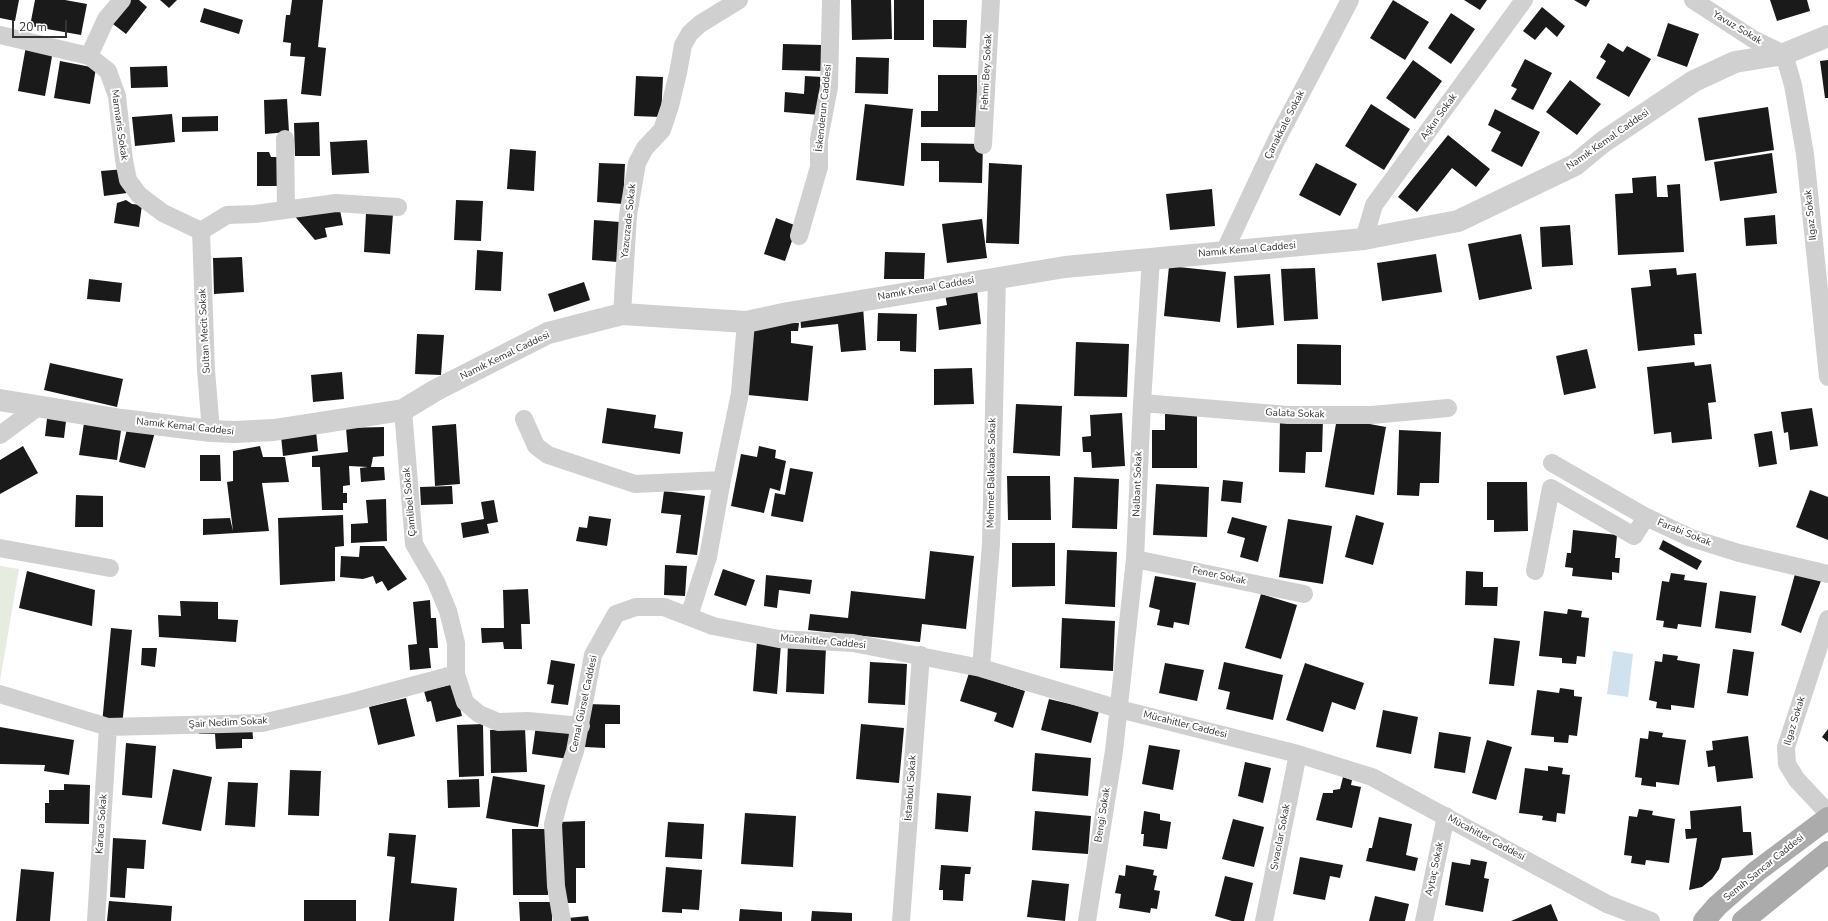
<!DOCTYPE html>
<meta charset="utf-8">
<style>
body{margin:0}
#map{position:relative;width:1828px;height:921px;overflow:hidden;background:#fff;font-family:"Nunito Sans",sans-serif}
canvas{display:block}
.scale{position:absolute;left:12px;top:20px;width:55px;height:18px;box-sizing:border-box;border:2px solid #333;border-top:0;padding-left:5px;font-size:12px;line-height:14px;white-space:nowrap;color:#333;-webkit-text-stroke:3px #fff;paint-order:stroke}
</style>
<div id="map">
<canvas width="1828" height="921"></canvas>
<div class="scale">20 m</div>
</div>
<script>
const context = document.querySelector('canvas').getContext('2d');
context.lineJoin = 'round';
function paint(path, color) { context.fillStyle = color; context.fill(path, 'evenodd'); }
const poly = rows => new Path2D(rows.map(r => 'M' + r).join(''));
function stroke(path, color, width, dash) { context.strokeStyle = color; context.lineWidth = width; context.lineCap = dash ? 'butt' : 'round'; context.setLineDash(dash || []); context.stroke(path); }
function drawText(font, color, halo, rows, align = 'center') {
  context.font = font + ' "Nunito Sans",sans-serif'; context.lineWidth = 4; context.setLineDash([]); context.textBaseline = 'middle'; context.strokeStyle = halo; context.fillStyle = color; for (const [text, x, y, turn = 0] of rows) {
    context.save(); context.translate(x, y); context.rotate((+turn || 0) * Math.PI / 180); context.textAlign = isNaN(turn) ? turn : align; if (halo) context.strokeText(text, 0, 0); context.fillText(text, 0, 0); context.restore();
  }
}
paint(poly([
 [0,566,19,569,0,681]
]), '#e6ecdf');
paint(poly([
 [1613,651,1633,654,1628,697,1607,694]
]), '#cfe2ee');
paint(poly([
 [0,0,19,0,15,21,0,18],
 [35,0,65,0,87,4,81,35,30,26],
 [125,0,139,0,147,7,126,34,109,21],
 [160,0,177,0,169,8],
 [292,0,323,0,318,47,326,48,321,96,301,94,305,57,290,56,291,43,283,42,286,15,290,15],
 [851,0,891,0,892,39,852,40],
 [894,0,924,0,924,40,894,40],
 [1393,0,1429,22,1405,60,1370,38],
 [1464,0,1487,0,1480,10],
 [1574,0,1590,0,1586,7],
 [1770,0,1807,0,1810,11,1777,21],
 [1542,7,1565,26,1557,37,1546,27,1535,40,1523,31],
 [204,8,243,20,239,34,200,22],
 [1451,13,1475,29,1451,64,1428,48],
 [933,20,967,20,966,48,933,47],
 [1668,23,1699,34,1687,67,1657,56],
 [1608,43,1623,52,1627,46,1651,59,1629,97,1596,78,1606,61,1600,57],
 [783,44,822,45,822,71,782,70],
 [26,46,53,51,45,96,18,91],
 [856,57,889,58,888,94,855,93],
 [1525,59,1552,73,1533,110,1511,99,1517,89,1511,86],
 [1413,60,1442,81,1415,119,1386,98],
 [1828,60,1828,98,1825,98,1820,61],
 [60,61,96,68,90,104,54,98],
 [167,66,168,87,131,88,130,67],
 [938,75,977,75,977,127,921,127,921,111,938,111],
 [636,76,663,77,661,117,634,116],
 [805,76,822,77,820,115,784,112,785,92,804,94],
 [1570,80,1601,104,1577,135,1546,112],
 [287,99,289,132,265,134,264,100],
 [865,104,913,109,904,186,856,180],
 [1371,104,1410,129,1384,170,1345,146],
 [1768,107,1774,150,1705,161,1698,118],
 [1495,109,1540,132,1522,167,1491,151,1501,132,1488,125],
 [172,114,175,142,135,146,132,117],
 [218,116,218,131,182,132,182,117],
 [319,122,320,156,295,156,294,123],
 [1448,135,1490,169,1476,187,1452,168,1417,212,1398,197],
 [367,140,369,173,332,175,330,142],
 [921,143,983,144,982,183,939,182,939,161,921,161],
 [510,149,536,151,534,191,507,189],
 [257,152,269,152,271,157,281,157,281,186,257,186],
 [1772,153,1777,193,1720,201,1714,162],
 [599,163,625,164,623,204,597,202],
 [989,163,1022,165,1019,244,986,243],
 [1316,163,1357,184,1340,216,1299,195],
 [125,169,127,193,104,196,101,171],
 [1656,176,1657,197,1668,197,1667,185,1680,184,1684,252,1618,255,1615,194,1633,193,1632,178],
 [1212,189,1215,226,1170,230,1166,194],
 [126,200,132,204,142,205,139,227,114,223,117,203],
 [456,200,483,201,481,241,454,240],
 [339,205,343,225,325,228,327,237,315,240,292,213],
 [366,213,393,214,390,254,364,252],
 [1775,215,1777,244,1746,246,1744,218],
 [776,218,797,226,785,261,764,254],
 [982,219,987,258,947,263,942,224],
 [594,220,620,222,618,262,592,260],
 [1570,225,1573,265,1542,267,1540,227],
 [1521,234,1532,289,1479,300,1468,244],
 [477,250,503,252,501,291,475,290],
 [885,252,925,253,924,279,884,279],
 [1436,254,1442,292,1382,301,1377,263],
 [242,257,244,292,214,294,213,258],
 [1169,266,1226,272,1220,322,1164,316],
 [1315,268,1318,319,1284,321,1281,269],
 [1676,268,1677,275,1696,273,1702,334,1694,334,1695,345,1638,351,1631,288,1651,286,1649,270],
 [1270,274,1274,325,1237,328,1234,276],
 [89,279,122,283,120,302,87,299],
 [584,282,590,300,554,312,548,294],
 [977,290,981,324,939,330,936,307,947,305,945,294],
 [863,306,866,350,841,352,838,324,801,328,800,311],
 [878,313,917,314,916,352,900,351,900,341,877,341],
 [754,321,799,323,798,331,791,331,791,343,813,346,808,401,748,395],
 [417,334,444,335,441,375,415,374],
 [1076,342,1129,344,1127,397,1074,396],
 [1297,344,1341,345,1341,385,1297,384],
 [1587,349,1596,388,1564,395,1556,356],
 [1694,362,1695,366,1711,364,1716,402,1708,403,1712,439,1672,443,1671,432,1654,434,1647,367],
 [50,363,123,379,117,407,44,390],
 [972,368,974,404,934,405,934,369],
 [342,372,344,399,313,402,311,375],
 [1016,404,1062,406,1060,456,1013,453],
 [607,408,656,415,654,428,683,432,680,454,602,443],
 [1812,408,1818,446,1790,450,1788,432,1784,433,1781,412],
 [48,410,67,413,64,438,45,436],
 [1165,410,1197,410,1197,468,1152,468,1152,430,1165,430],
 [1122,413,1125,466,1092,468,1091,452,1083,452,1082,437,1091,436,1090,415],
 [85,417,122,423,117,460,79,455],
 [1337,418,1386,427,1374,495,1325,487],
 [1280,419,1323,419,1322,452,1306,452,1305,473,1279,472],
 [456,424,460,484,435,486,432,426],
 [128,425,155,432,145,468,119,462],
 [384,427,384,456,373,457,371,467,384,467,385,480,361,482,360,468,368,467,349,466,350,485,343,486,343,493,347,493,347,503,343,503,343,510,322,510,320,467,312,467,312,456,348,452,346,428],
 [1399,430,1441,432,1439,483,1420,483,1419,496,1397,495],
 [316,431,318,451,283,456,281,436],
 [1772,431,1777,464,1759,467,1754,434],
 [23,446,38,473,0,494,0,460],
 [260,446,263,457,285,457,289,482,262,483,269,531,203,535,203,519,230,518,233,531,227,482,233,481,233,451],
 [759,446,776,450,775,458,786,461,780,491,770,488,764,513,731,506,741,454,757,457],
 [200,455,220,455,221,481,200,481],
 [790,468,813,472,803,522,771,516,775,493,785,495],
 [1007,476,1050,476,1051,520,1008,520],
 [1074,477,1119,479,1117,529,1072,528],
 [1223,480,1243,482,1241,503,1221,501],
 [1487,482,1527,482,1528,531,1494,532,1494,520,1487,520],
 [1156,484,1209,487,1207,537,1153,535],
 [452,486,453,504,421,505,420,487],
 [1810,490,1828,497,1828,540,1796,527],
 [664,491,705,496,697,555,676,553,681,515,661,513],
 [76,495,103,496,103,527,75,527],
 [386,499,387,541,351,543,351,524,368,523,366,500],
 [494,500,498,522,487,524,489,533,463,538,461,523,484,519,481,502],
 [343,515,344,546,335,547,335,581,280,585,278,518],
 [1356,515,1384,523,1373,565,1345,557],
 [589,516,611,519,607,546,576,541,579,527,587,528],
 [1232,517,1267,526,1258,562,1240,557,1245,538,1227,533],
 [1288,519,1332,526,1323,584,1279,577],
 [1573,530,1617,535,1615,558,1620,558,1619,573,1612,572,1612,580,1572,576,1573,568,1565,567,1567,553,1571,553],
 [1663,540,1702,561,1697,570,1659,549],
 [1012,543,1055,543,1055,586,1012,587],
 [360,546,384,546,407,579,388,591,382,581,376,584,373,576,363,579,340,577,341,556,359,557],
 [1067,550,1117,552,1115,607,1065,604],
 [930,551,974,556,966,629,922,624,920,642,808,630,810,614,848,618,851,591,925,599],
 [665,565,687,566,685,596,664,595],
 [723,569,755,580,746,606,714,595],
 [27,571,95,590,92,626,19,608],
 [1466,571,1483,572,1483,587,1498,587,1497,606,1465,605],
 [1671,573,1685,575,1684,580,1707,583,1701,627,1678,624,1677,629,1663,627,1664,621,1656,620,1662,581,1669,582],
 [1795,574,1821,581,1801,633,1781,625],
 [766,575,812,580,810,594,779,590,777,608,764,606],
 [1155,576,1196,583,1189,625,1174,622,1173,628,1157,625,1160,610,1149,607],
 [528,589,530,624,521,624,522,649,504,649,503,642,482,643,481,628,504,628,503,590],
 [1720,591,1756,596,1751,633,1715,628],
 [1261,594,1297,605,1281,659,1245,648],
 [430,600,431,618,436,618,438,648,429,648,431,668,410,670,408,645,417,644,413,602],
 [180,601,218,602,218,619,238,620,236,642,159,637,158,615,181,616],
 [1568,609,1582,611,1581,617,1589,618,1585,657,1577,656,1576,664,1562,663,1562,658,1539,656,1544,611,1567,614],
 [1062,618,1115,621,1113,671,1060,668],
 [111,628,132,630,122,726,102,724],
 [1494,638,1520,641,1514,686,1489,684],
 [757,641,781,644,777,694,753,691],
 [788,644,826,646,824,694,786,692],
 [142,648,157,648,155,667,141,665],
 [1733,649,1754,652,1748,696,1727,693],
 [1663,654,1678,656,1677,660,1700,664,1694,708,1671,705,1671,710,1656,708,1657,702,1649,700,1655,661,1662,662],
 [551,660,575,664,568,705,551,703,554,685,547,684],
 [870,662,907,664,905,705,868,703],
 [1224,662,1283,675,1273,720,1226,709,1230,692,1218,689],
 [1165,663,1204,670,1197,701,1159,693],
 [1305,663,1364,683,1355,710,1332,702,1323,732,1286,720],
 [969,673,1025,691,1013,728,994,721,997,713,960,701],
 [454,684,462,716,436,722,431,701,427,702,424,691],
 [1560,688,1574,690,1574,696,1582,697,1577,736,1569,735,1568,743,1554,742,1554,737,1531,735,1537,690,1559,693],
 [406,698,415,736,378,745,369,707],
 [1049,699,1099,711,1091,743,1041,730],
 [587,704,620,705,620,724,605,724,605,748,585,747],
 [1383,710,1418,717,1411,754,1376,747],
 [252,723,253,739,242,739,242,748,216,749,215,734,199,734,199,725],
 [483,724,484,776,459,777,457,725],
 [861,724,904,728,899,783,856,779],
 [536,725,573,730,569,759,532,754],
 [0,727,74,740,69,775,44,771,45,765,0,764],
 [525,728,527,772,491,773,490,730],
 [1828,729,1828,742,1822,737],
 [1649,731,1663,733,1662,737,1686,740,1679,785,1656,782,1656,787,1641,785,1642,778,1635,777,1640,738,1648,739],
 [1439,732,1471,737,1465,773,1434,768],
 [1748,736,1753,778,1717,782,1715,766,1708,767,1706,751,1713,750,1712,741],
 [1487,740,1512,747,1496,800,1472,793],
 [126,743,156,746,152,798,122,795],
 [1149,745,1180,750,1173,790,1142,784],
 [1035,753,1091,758,1088,796,1032,791],
 [1245,762,1271,768,1263,803,1238,796],
 [1548,766,1563,768,1562,774,1570,775,1565,814,1557,813,1556,822,1542,820,1543,816,1519,813,1525,768,1548,771],
 [173,769,212,777,201,831,162,824],
 [290,770,321,771,319,816,288,815],
 [493,776,545,785,538,827,486,818],
 [1343,777,1352,780,1351,785,1361,787,1352,828,1316,820,1323,793,1333,793,1333,790,1340,789],
 [479,779,480,807,448,808,447,780],
 [228,782,258,783,255,827,225,825],
 [64,784,90,785,89,824,45,823,45,803,49,803,49,790,64,790],
 [937,793,971,796,968,832,935,829],
 [1741,806,1743,832,1751,832,1753,855,1722,858,1719,869,1712,879,1702,887,1689,890,1697,838,1686,839,1685,829,1691,829,1690,811],
 [1639,809,1653,811,1652,815,1675,819,1669,863,1646,860,1645,865,1631,863,1632,856,1624,855,1629,816,1637,817],
 [1035,811,1091,816,1088,854,1032,850],
 [1144,811,1160,814,1160,820,1171,822,1167,849,1143,846,1144,834,1141,834],
 [745,813,796,816,793,867,741,864],
 [1379,817,1412,824,1406,855,1418,858,1415,871,1366,861,1369,848,1372,848],
 [1233,819,1264,827,1254,867,1222,859],
 [585,821,585,868,576,868,576,903,563,903,559,822],
 [668,822,704,824,702,859,665,857],
 [512,829,547,829,548,895,513,895],
 [389,833,416,835,411,883,457,888,454,921,389,921,395,857,387,856],
 [113,838,146,840,144,869,127,868,125,898,110,897],
 [1300,857,1343,865,1340,878,1330,876,1325,900,1293,894],
 [1471,859,1487,862,1484,878,1489,879,1483,912,1445,905,1452,862,1470,865],
 [941,865,971,867,970,874,965,874,963,901,943,900,943,890,939,890],
 [1126,865,1154,870,1153,875,1157,876,1154,890,1160,891,1157,909,1151,908,1150,913,1119,908,1121,894,1115,893,1119,875,1125,876],
 [666,867,702,870,699,910,682,909,682,913,662,912],
 [21,869,54,872,50,921,16,921],
 [1225,876,1253,883,1244,921,1232,921,1215,916],
 [1032,880,1069,884,1065,921,1027,917],
 [1375,896,1409,904,1405,921,1369,921],
 [304,900,356,900,356,921,304,921],
 [109,901,172,906,171,921,107,921],
 [519,902,552,902,552,921,520,921],
 [1551,904,1558,921,1511,921],
 [740,909,782,912,782,921,739,921],
 [812,911,852,913,852,921,811,921],
 [588,916,589,921,568,921,568,918]
]), '#1a1a1a');
stroke(poly([
 [1693,0,1753,39,1784,54,1793,85,1805,154,1828,377],
 [0,35,89,56,108,71,117,96,124,160,128,180,139,195,163,213,201,231],
 [89,56,106,19,122,0],
 [285,139,286,209],
 [983,145,991,0],
 [201,231,227,215,255,214,336,203,398,207],
 [201,231,206,370,211,431],
 [799,236,819,167,819,139,829,87,831,0],
 [1364,239,1374,205,1524,0],
 [1224,252,1277,139,1350,0],
 [622,314,628,215,637,163,645,148,662,130,670,106,678,73,683,45,690,33,700,24,739,0],
 [1142,403,1288,415,1372,415,1448,408],
 [403,410,414,544,436,582,448,611,456,643,456,674,465,702,479,714,498,722,528,721,581,726],
 [524,419,536,446,548,455,635,484,722,480],
 [0,435,38,407],
 [1552,463,1646,517,1691,538,1739,553,1828,574],
 [0,548,110,568],
 [1135,559,1304,594],
 [1535,571,1551,488,1634,536,1646,517],
 [689,616,708,557,722,480,740,393,746,322],
 [1828,619,1786,747,1787,764,1797,780,1828,813],
 [981,668,991,544,997,277],
 [0,694,108,727,262,723,352,702,456,674],
 [96,921,108,727],
 [562,921,556,886,553,824,560,797,575,751,593,655,616,614,636,607,664,607,713,626,779,639,853,643,981,668,1119,709,1298,754,1372,777,1607,904,1651,921],
 [901,921,921,655],
 [1087,921,1114,751,1135,559,1142,403,1151,258],
 [1264,921,1298,754],
 [1424,921,1446,816]
]), '#d0d0d0', 18);
stroke(poly([
 [0,400,122,420,211,431,234,432,274,430,403,410,436,390,548,333,622,314,746,322,788,313,1065,267,1364,239,1458,221,1575,165,1603,142,1694,81,1735,62,1784,54,1828,36]
]), '#d0d0d0', 22);
stroke(poly([
 [1704,921,1717,906,1757,871,1828,818],
 [1743,921,1828,852]
]), '#ababab', 22);
drawText('10px', '#333', '#fff', [
 ["Yavuz Sokak",1737,28,31],
 ["Fehmi Bey Sokak",987,72,-87],
 ["İskenderun Caddesi",824,108,-84],
 ["Aşkın Sokak",1439,117,-54],
 ["Marmaris Sokak",119,125,82],
 ["Çanakkale Sokak",1285,125,-63],
 ["Namık Kemal Caddesi",1608,140,-35],
 ["Ilgaz Sokak",1811,215,-96],
 ["Yazıcızade Sokak",629,221,-84],
 ["Namık Kemal Caddesi",1247,250,-5],
 ["Namık Kemal Caddesi",926,289,-10],
 ["Sultan Mecit Sokak",205,331,-93],
 ["Namık Kemal Caddesi",505,356,-26],
 ["Galata Sokak",1295,414,2],
 ["Namık Kemal Caddesi",185,427,6],
 ["Mehmet Balkabak Sokak",992,473,-89],
 ["Nalbant Sokak",1138,484,-88],
 ["Çamlibel Sokak",410,502,-95],
 ["Farabi Sokak",1684,533,22],
 ["Fener Sokak",1219,576,12],
 ["Mücahitler Caddesi",823,642,5],
 ["Cemal Gürsel Caddesi",584,704,-78],
 ["Ilgaz Sokak",1795,721,-73],
 ["Şair Nedim Sokak",228,723,-3],
 ["Mücahitler Caddesi",1185,725,14],
 ["İstanbul Sokak",911,788,-86],
 ["Bengi Sokak",1103,815,-81],
 ["Karaca Sokak",102,824,-86],
 ["Sıvacılar Sokak",1281,837,-79],
 ["Mücahitler Caddesi",1486,838,28],
 ["Semih Sancar Caddesi",1764,868,-39],
 ["Aytaç Sokak",1435,869,-78]
]);
</script>
